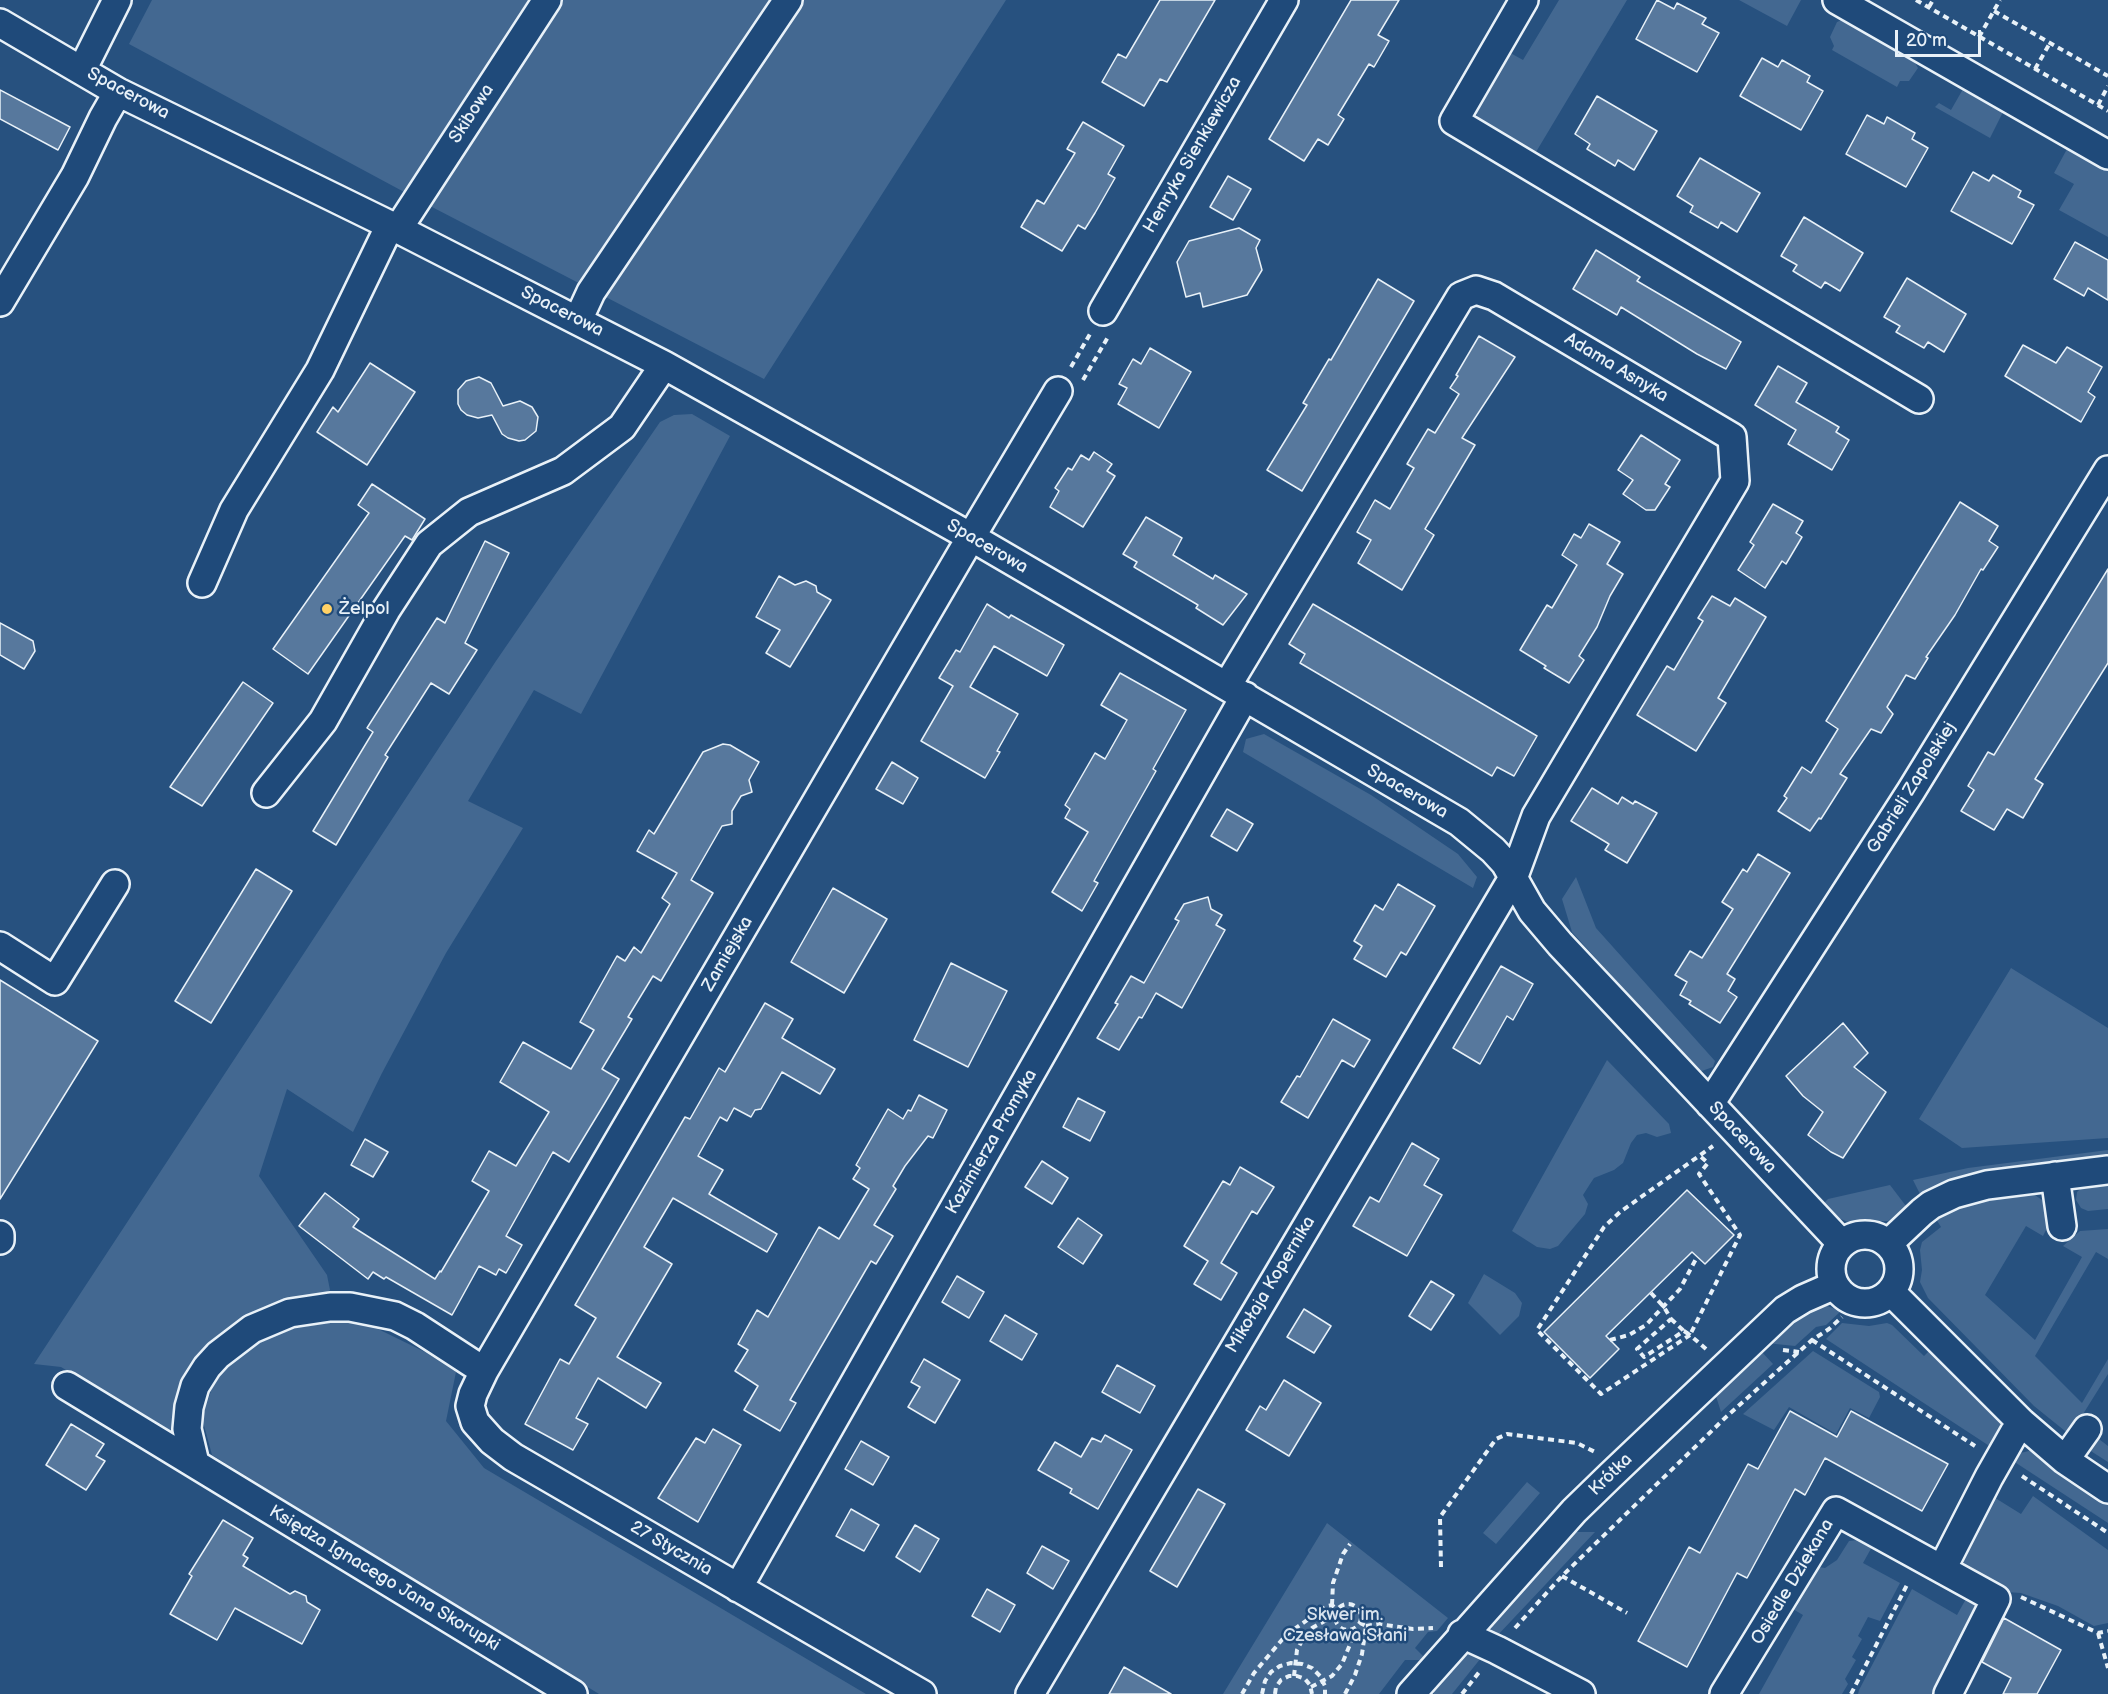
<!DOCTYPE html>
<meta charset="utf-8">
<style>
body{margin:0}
#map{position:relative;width:2108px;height:1694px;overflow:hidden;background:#27517f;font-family:"Balsamiq Sans",sans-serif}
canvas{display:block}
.scale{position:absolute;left:1895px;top:30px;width:86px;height:27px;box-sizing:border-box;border:3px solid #e8f1f8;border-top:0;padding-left:8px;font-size:18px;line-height:21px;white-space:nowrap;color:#e8f1f8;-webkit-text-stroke:4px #1f4a7a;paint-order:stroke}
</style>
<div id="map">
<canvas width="2108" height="1694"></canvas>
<div class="scale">20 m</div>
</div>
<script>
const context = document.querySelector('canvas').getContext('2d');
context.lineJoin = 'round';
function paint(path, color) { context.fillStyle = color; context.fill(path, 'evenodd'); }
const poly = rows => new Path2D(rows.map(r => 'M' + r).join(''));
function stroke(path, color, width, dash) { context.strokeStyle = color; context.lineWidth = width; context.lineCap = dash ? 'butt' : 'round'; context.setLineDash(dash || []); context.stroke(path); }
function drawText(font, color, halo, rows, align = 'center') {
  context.font = font + ' "Balsamiq Sans",sans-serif'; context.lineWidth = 5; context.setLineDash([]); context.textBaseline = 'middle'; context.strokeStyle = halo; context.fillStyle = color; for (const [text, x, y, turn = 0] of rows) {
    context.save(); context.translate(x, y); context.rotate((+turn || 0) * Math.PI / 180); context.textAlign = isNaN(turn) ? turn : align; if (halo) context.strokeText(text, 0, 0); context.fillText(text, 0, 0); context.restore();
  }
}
paint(poly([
 [152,0,1006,0,764,379,432,207,129,44],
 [1559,0,1627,0,1533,157,1480,124,1475,109,1505,50,1523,60],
 [1739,0,1801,0,1787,26],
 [1844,19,1914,61,1918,68,1909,81,1900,81,1897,87,1832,50,1834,46,1830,37,1837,22],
 [1963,89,2003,112,1990,138,1935,107,1939,103,1951,110],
 [2067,149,2108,171,2108,237,2059,210,2074,184,2054,173],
 [692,414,730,436,581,714,534,690,468,801,523,828,446,953,382,1073,353,1132,287,1089,259,1176,327,1275,330,1290,319,1298,263,1308,223,1336,176,1437,61,1367,34,1364,496,661,660,422,674,415],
 [1264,734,1371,795,1458,854,1477,877,1473,888,1243,752,1246,739],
 [1576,877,1596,928,1715,1061,1713,1067,1699,1072,1572,932,1562,899],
 [2011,968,2108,1028,2108,1138,1962,1148,1919,1119],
 [1607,1060,1669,1124,1671,1133,1657,1137,1646,1133,1637,1135,1631,1143,1623,1163,1614,1170,1594,1178,1590,1184,1583,1195,1588,1204,1585,1214,1558,1246,1550,1249,1537,1247,1512,1231],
 [2108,1150,2108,1156,1968,1176,1932,1187,1920,1194,1913,1180,1968,1168],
 [2108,1184,2108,1209,2088,1211,2081,1208,2076,1200,2077,1192,2083,1186],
 [1890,1185,1906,1206,1888,1221,1848,1222,1836,1217,1823,1204,1828,1199],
 [2020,1193,2032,1193,2045,1202,2048,1213,2047,1228,2043,1236,2026,1226,1985,1295,2035,1340,2082,1257,2063,1246,2080,1231,2108,1229,2108,1259,2096,1252,2035,1356,2082,1403,2108,1359,2108,1374,2070,1435,2034,1406,1928,1298,1920,1282,1922,1270,1920,1250,1922,1242,1941,1227,1936,1219,1956,1208,1980,1201],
 [1484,1274,1515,1293,1522,1303,1519,1316,1500,1335,1468,1303],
 [1827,1306,1841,1311,1826,1325,1816,1327,1795,1346,1766,1343,1800,1316,1820,1307],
 [339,1321,378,1329,425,1352,456,1372,446,1421,484,1468,866,1694,599,1694,212,1455,202,1418,214,1382,232,1360,261,1340,295,1328],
 [1842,1323,1869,1326,1887,1323,1892,1325,1924,1356,1930,1350,2001,1420,1996,1445,1994,1449,1826,1339],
 [1761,1351,1773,1364,1721,1412,1715,1393],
 [1813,1351,1879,1392,1880,1397,1869,1418,1850,1408,1836,1434,1789,1407,1774,1430,1743,1414],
 [2095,1436,2108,1446,2108,1462,2086,1448],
 [2033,1450,2079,1487,2108,1505,2108,1523,2010,1459,2012,1455],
 [1527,1482,1540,1493,1496,1544,1483,1533],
 [1992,1496,2021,1514,2033,1496,2108,1550,2108,1623,2094,1626,2058,1606,2021,1593,2007,1592,1966,1568,1961,1555],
 [1327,1523,1448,1618,1437,1631,1428,1632,1415,1648,1423,1656,1420,1660,1405,1660,1379,1694,1223,1694],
 [1569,1532,1595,1532,1496,1637,1491,1629,1492,1622],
 [1858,1540,1873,1545,1863,1563,1900,1583,1880,1621,1868,1617,1858,1636,1862,1639,1852,1657,1856,1660,1845,1679,1848,1684,1842,1694,1759,1694,1803,1615,1786,1605,1812,1566,1825,1568,1837,1560,1849,1541],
 [1912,1589,1957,1615,1967,1597,1977,1607,1934,1694,1858,1694,1859,1690],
 [1468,1649,1483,1653,1481,1658,1452,1694,1434,1694,1433,1689]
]), '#436891');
const building = poly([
 [1160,0,1215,0,1167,82,1160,79,1144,106,1102,82,1118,54,1126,58,1160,0],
 [1351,0,1399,0,1378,35,1389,41,1374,67,1369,64,1338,115,1344,119,1328,145,1318,139,1304,161,1269,139,1351,0],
 [1657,0,1674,9,1677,3,1706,18,1702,24,1719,33,1697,72,1636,39,1657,0],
 [1762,58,1778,67,1782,60,1810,76,1807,82,1823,91,1801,130,1740,96,1762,58],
 [0,90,70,127,58,150,0,119,0,90],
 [1597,96,1657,131,1634,170,1618,160,1615,166,1587,149,1590,144,1575,134,1597,96],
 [1867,115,1884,124,1887,117,1915,133,1912,139,1928,148,1906,187,1846,154,1867,115],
 [1083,122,1124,146,1108,174,1115,178,1095,213,1085,229,1078,225,1062,251,1021,227,1037,200,1044,204,1075,153,1067,149,1083,122],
 [1700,158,1760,193,1737,232,1721,222,1718,228,1690,212,1693,206,1677,196,1700,158],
 [1973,172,1989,181,1993,175,2021,191,2018,197,2034,205,2012,244,1951,211,1973,172],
 [1228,176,1251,189,1233,220,1210,207,1228,176],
 [1804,217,1863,253,1840,291,1825,282,1821,288,1793,271,1797,265,1781,256,1804,217],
 [1239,228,1260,240,1256,248,1262,270,1247,295,1203,307,1200,293,1186,297,1177,262,1189,241,1239,228],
 [2075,242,2108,260,2108,300,2088,288,2084,296,2054,279,2075,242],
 [1596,250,1640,277,1637,281,1741,342,1726,369,1697,354,1621,307,1617,315,1573,289,1596,250],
 [1907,278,1966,314,1944,352,1928,342,1924,348,1896,332,1900,326,1884,317,1907,278],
 [1378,279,1414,301,1302,491,1267,470,1307,405,1303,403,1329,359,1331,360,1378,279],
 [1479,336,1515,357,1462,438,1475,445,1425,529,1434,535,1402,590,1358,563,1371,540,1357,532,1375,500,1390,509,1414,468,1407,464,1428,429,1435,433,1459,394,1450,388,1458,376,1456,375,1479,336],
 [2023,345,2056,363,2067,347,2102,367,2088,392,2095,397,2081,422,2005,376,2023,345],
 [1150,348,1191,372,1159,428,1118,404,1127,388,1119,384,1133,359,1141,364,1150,348],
 [370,363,415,392,367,465,317,432,333,407,338,412,370,363],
 [1778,366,1807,383,1796,402,1839,427,1836,432,1849,440,1832,470,1788,444,1796,430,1755,405,1778,366],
 [479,377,491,383,503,406,520,401,532,407,538,417,536,431,525,440,519,441,508,438,502,434,492,415,478,418,467,415,461,410,458,404,458,390,466,381,479,377],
 [1641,435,1680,460,1665,484,1670,487,1655,510,1646,510,1623,494,1633,480,1618,470,1641,435],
 [1094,452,1112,464,1107,471,1115,476,1083,527,1050,507,1059,491,1055,488,1068,468,1072,470,1081,455,1089,460,1094,452],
 [372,484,425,519,412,540,405,536,308,674,273,649,369,513,358,505,372,484],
 [1960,502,1998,526,1989,541,1998,547,1983,570,1981,569,1955,615,1926,657,1928,658,1915,679,1906,675,1887,707,1893,714,1881,733,1871,729,1840,774,1847,778,1821,819,1819,818,1810,831,1778,811,1787,798,1784,796,1802,767,1811,773,1838,729,1826,721,1960,502],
 [1773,504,1803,521,1796,533,1802,537,1786,564,1782,561,1765,588,1738,570,1754,545,1750,542,1773,504],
 [1146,517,1182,538,1173,555,1213,579,1215,575,1247,594,1223,625,1196,608,1198,605,1134,567,1137,562,1123,554,1146,517],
 [1589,524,1620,542,1607,564,1623,574,1610,596,1597,627,1579,656,1584,660,1569,683,1544,668,1546,666,1520,650,1547,605,1552,608,1577,565,1562,555,1574,534,1581,538,1589,524],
 [485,541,509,553,465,643,477,650,449,694,431,683,385,755,388,757,336,845,313,831,373,732,367,728,437,618,445,623,485,541],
 [2108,569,2108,663,2035,779,2043,784,2023,818,2007,809,1994,830,1961,811,1974,790,1968,786,1988,752,1994,755,2108,569],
 [779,576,795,585,806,581,816,586,817,592,831,600,790,667,766,653,780,630,756,617,779,576],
 [1712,596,1730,606,1735,598,1766,617,1718,698,1726,703,1696,751,1637,715,1667,666,1674,670,1703,621,1698,618,1712,596],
 [987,604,1009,618,1011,615,1064,645,1047,676,994,646,970,687,1018,714,997,751,1000,752,985,778,921,741,953,686,939,678,956,650,960,652,987,604],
 [1313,604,1537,736,1514,776,1497,767,1492,776,1300,663,1305,654,1289,644,1313,604],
 [0,623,33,641,35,651,24,669,0,655,0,623],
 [1120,673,1186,710,1153,769,1156,771,1094,881,1098,883,1082,911,1052,892,1088,832,1065,818,1070,809,1065,805,1095,753,1105,759,1127,720,1101,705,1120,673],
 [243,682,273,703,202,806,170,787,243,682],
 [723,744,730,745,759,762,749,780,752,792,741,796,732,811,732,824,722,826,691,880,713,893,661,981,653,976,628,1017,632,1019,602,1069,619,1079,603,1106,569,1162,553,1152,506,1236,522,1245,506,1273,499,1269,496,1275,479,1266,452,1315,386,1277,384,1279,373,1272,368,1279,299,1226,325,1193,359,1219,353,1227,435,1279,440,1271,441,1272,489,1191,472,1181,489,1151,516,1166,549,1112,500,1082,523,1042,571,1069,594,1030,580,1022,617,956,625,961,634,947,641,953,670,904,662,898,677,873,637,851,649,830,654,834,703,752,723,744],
 [892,762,918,778,903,804,876,789,892,762],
 [1592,788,1618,804,1622,797,1633,804,1635,801,1657,813,1627,863,1605,850,1609,844,1571,821,1592,788],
 [1227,809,1253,824,1237,851,1211,836,1227,809],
 [1758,854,1790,873,1727,974,1735,979,1728,991,1737,997,1720,1023,1689,1004,1691,1001,1680,995,1687,982,1675,975,1690,951,1702,958,1733,909,1722,902,1743,869,1747,872,1758,854],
 [256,869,292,891,211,1023,175,1001,256,869],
 [1398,884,1435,906,1406,955,1401,952,1386,977,1354,959,1362,946,1354,941,1375,905,1383,910,1398,884],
 [833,888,887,919,844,993,791,962,833,888],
 [1208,897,1211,909,1222,915,1216,925,1225,930,1182,1008,1156,993,1142,1018,1139,1017,1119,1050,1097,1038,1118,1004,1115,1003,1131,976,1144,983,1179,921,1175,919,1184,904,1208,897],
 [951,963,1007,991,968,1067,914,1040,951,963],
 [1501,966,1533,984,1513,1020,1507,1016,1480,1064,1453,1048,1501,966],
 [0,980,98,1041,0,1199,0,980],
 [765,1003,793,1019,782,1038,835,1069,820,1094,782,1072,761,1109,755,1110,751,1117,734,1108,727,1121,720,1117,698,1156,723,1170,709,1194,777,1234,767,1252,673,1198,644,1247,672,1264,617,1357,661,1383,646,1408,598,1378,576,1418,588,1424,573,1450,525,1424,560,1359,569,1364,596,1318,575,1305,685,1117,690,1119,719,1068,725,1072,765,1003],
 [1333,1019,1370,1040,1354,1067,1342,1060,1308,1118,1281,1102,1297,1076,1300,1077,1333,1019],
 [1843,1023,1868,1053,1854,1067,1886,1092,1843,1158,1831,1152,1808,1135,1823,1112,1803,1096,1786,1076,1843,1023],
 [919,1095,947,1110,933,1138,928,1136,905,1166,893,1186,896,1189,874,1225,893,1236,876,1264,871,1261,825,1340,790,1400,796,1403,780,1431,744,1410,758,1386,735,1371,748,1350,738,1344,757,1310,768,1317,819,1227,839,1239,869,1189,853,1179,860,1168,856,1165,888,1109,903,1119,908,1110,911,1111,919,1095],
 [1078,1098,1105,1112,1090,1141,1063,1127,1078,1098],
 [365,1139,388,1152,373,1177,351,1165,365,1139],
 [1412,1143,1439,1159,1424,1185,1442,1195,1407,1256,1353,1226,1370,1197,1379,1202,1412,1143],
 [1042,1161,1068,1178,1052,1204,1025,1187,1042,1161],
 [1240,1167,1274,1187,1257,1214,1252,1211,1221,1263,1237,1273,1221,1300,1194,1284,1208,1261,1184,1246,1223,1181,1230,1185,1240,1167],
 [1687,1190,1734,1235,1705,1264,1692,1252,1606,1336,1619,1349,1590,1378,1544,1332,1687,1190],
 [1078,1218,1102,1235,1083,1264,1058,1247,1078,1218],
 [957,1276,984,1292,969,1318,942,1302,957,1276],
 [1431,1281,1454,1295,1431,1330,1409,1316,1431,1281],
 [1304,1309,1331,1326,1314,1353,1287,1337,1304,1309],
 [1005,1315,1037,1334,1022,1360,990,1341,1005,1315],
 [924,1359,960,1380,935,1423,908,1407,920,1387,911,1382,924,1359],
 [1117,1365,1155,1386,1140,1413,1102,1392,1117,1365],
 [1284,1380,1321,1403,1289,1456,1246,1430,1260,1406,1266,1410,1284,1380],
 [1790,1411,1837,1437,1851,1411,1948,1464,1922,1511,1825,1458,1805,1495,1795,1489,1747,1578,1737,1573,1687,1667,1638,1641,1689,1547,1700,1553,1748,1464,1758,1469,1790,1411],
 [71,1424,104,1444,96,1456,105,1461,86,1490,46,1465,71,1424],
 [713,1429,741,1445,698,1522,658,1498,696,1438,705,1443,713,1429],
 [1105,1435,1132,1450,1098,1509,1070,1493,1072,1489,1038,1470,1055,1442,1081,1457,1092,1438,1101,1442,1105,1435],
 [861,1441,889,1457,873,1485,845,1469,861,1441],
 [1198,1489,1225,1504,1177,1587,1150,1571,1198,1489],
 [851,1509,879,1525,864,1551,836,1536,851,1509],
 [223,1520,253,1538,243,1555,248,1558,243,1566,290,1594,295,1591,306,1596,307,1602,320,1610,302,1644,235,1608,217,1640,170,1614,192,1576,189,1574,223,1520],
 [915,1525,939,1539,920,1572,896,1557,915,1525],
 [1042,1546,1069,1561,1053,1589,1027,1573,1042,1546],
 [987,1589,1015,1605,1000,1632,972,1616,987,1589],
 [2004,1618,2061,1650,2037,1694,2003,1694,2011,1678,1982,1662,2004,1618],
 [1124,1667,1171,1694,1109,1694,1124,1667]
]);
paint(building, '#57789d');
stroke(building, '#e8f1f8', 1.5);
const minor = poly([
 [1524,0,1454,121,1919,399],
 [1837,0,2108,155],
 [0,23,118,92,398,229,664,365,971,537,1459,822,1493,850,1505,863,1532,911,1560,944,1842,1244],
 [82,70,117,0],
 [398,229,547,0],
 [0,302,75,176,103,118,118,92],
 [1103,311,1284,0],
 [578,320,591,292,788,0],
 [202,583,234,510,320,370,390,225],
 [266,793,323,721,386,610,429,544,469,512,563,471,622,427,664,365],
 [0,946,55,981,115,884],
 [1710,1104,1911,791,2108,470],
 [2055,1176,2062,1226],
 [0,1235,0,1240],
 '1831 1269a34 34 0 1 1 68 0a34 34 0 1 1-68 0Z',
 [1888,1244,1922,1212,1931,1205,1954,1194,1987,1185,2108,1170],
 [1891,1292,2022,1423,2065,1460,2108,1489],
 [67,1386,573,1694],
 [2065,1460,2087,1429],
 [195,1463,187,1429,189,1407,195,1386,207,1367,218,1355,252,1329,290,1313,330,1307,350,1307,395,1316,415,1326,484,1371],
 [1942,1569,1989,1477,2014,1433,2022,1423],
 [738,1588,1245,696],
 [1462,1634,1497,1650,1581,1694],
 [922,1694,513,1457,492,1441,475,1422,470,1406,473,1394,484,1371,971,537,1058,391],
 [1030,1694,1514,876,1536,816,1735,481,1732,437,1494,296,1476,290,1461,296,1227,686],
 [1411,1694,1574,1511,1610,1476,1785,1310,1803,1299,1835,1285],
 [1724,1694,1836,1511,1996,1599,1948,1694]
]);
stroke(minor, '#e8f1f8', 32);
stroke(poly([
 [1916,0,2108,111],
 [1929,7,1933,0],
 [1994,11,2108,76],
 [1979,37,2000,0],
 [2035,69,2050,43],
 [2098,105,2108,86],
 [1071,367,1090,334],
 [1083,380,1108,337],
 [1651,1293,1664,1307,1671,1319,1637,1349,1644,1357,1684,1331,1690,1335,1740,1235,1699,1174,1708,1163,1700,1156],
 [1671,1319,1684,1331],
 [1610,1340,1629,1335,1646,1325,1680,1289,1697,1257],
 [1812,1340,1975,1446],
 [1706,1349,1690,1335,1601,1394,1537,1330,1604,1227,1620,1212,1713,1146],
 [1783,1350,1799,1352],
 [2022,1476,2108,1533],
 [1441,1567,1440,1517,1496,1439,1507,1434,1577,1443,1595,1452],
 [1562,1576,1627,1613],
 [2021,1597,2098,1633,2108,1631],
 '1335 1617a13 13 0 1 1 26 0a13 13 0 1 1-26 0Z',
 [1332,1605,1333,1583,1343,1554,1350,1544],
 [1366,1626,1379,1624,1413,1629,1433,1628],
 [1515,1628,1562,1576,1725,1418,1812,1340,1829,1329,1842,1317],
 [2098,1633,2108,1668],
 [1294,1676,1297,1650,1304,1637,1312,1628,1334,1616],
 [1311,1687,1332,1676,1342,1664,1351,1642,1350,1630],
 [1242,1694,1254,1673,1286,1635,1327,1606,1332,1605,1337,1610],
 [1262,1694,1265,1681,1271,1672,1280,1666,1291,1663,1302,1664,1312,1668,1320,1676,1325,1686,1325,1694],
 [1275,1694,1276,1687,1281,1680,1289,1676,1297,1676,1305,1679,1310,1685,1312,1694],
 [1345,1694,1355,1675,1362,1654,1366,1626,1360,1623],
 [1462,1694,1480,1671],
 [1851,1694,1908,1583]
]), '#e8f1f8', 4, [6, 4.5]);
stroke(minor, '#1f4a7a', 27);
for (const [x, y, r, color] of [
 [327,609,6,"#ffd166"]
]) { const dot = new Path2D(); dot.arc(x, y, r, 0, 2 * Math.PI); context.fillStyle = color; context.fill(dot); stroke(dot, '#1f4a7a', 2); }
drawText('18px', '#e8f1f8', '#1f4a7a', [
 ["Spacerowa",128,94,28],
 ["Skibowa",472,114,-57],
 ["Henryka Sienkiewicza",1193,155,-60],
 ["Spacerowa",562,312,27],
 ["Adama Asnyka",1616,368,31],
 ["Spacerowa",987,547,30],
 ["Gabrieli Zapolskiej",1912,788,-58],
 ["Spacerowa",1407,792,30],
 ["Zamiejska",728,954,-60],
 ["Spacerowa",1742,1138,47],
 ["Kazimierza Promyka",992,1142,-60],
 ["Mikołaja Kopernika",1271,1285,-59],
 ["Krótka",1611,1475,-44],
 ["27 Stycznia",671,1549,30],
 ["Księdza Ignacego Jana Skorupki",384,1579,31],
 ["Osiedle Dziekana",1793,1582,-59]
]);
drawText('18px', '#e8f1f8', '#1f4a7a', [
 ["Żelpol",339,609]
], 'left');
drawText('18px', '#d8e3ee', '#1f4a7a', [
 ["Skwer im.",1345,1615],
 ["Czesława Słani",1345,1636]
]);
</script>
